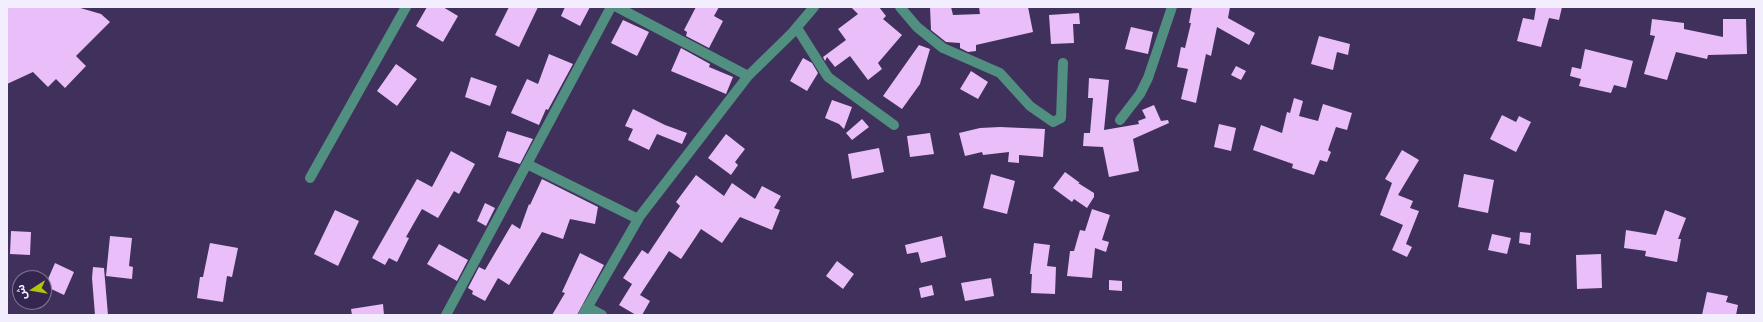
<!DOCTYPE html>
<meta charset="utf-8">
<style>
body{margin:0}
#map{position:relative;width:1763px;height:322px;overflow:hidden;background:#3f315b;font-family:"IBM Plex Sans","Noto Sans Arabic",sans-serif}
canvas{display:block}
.frame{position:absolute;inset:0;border:8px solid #f2eefe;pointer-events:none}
.north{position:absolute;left:12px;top:270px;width:40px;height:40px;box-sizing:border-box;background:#34264f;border:1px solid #807695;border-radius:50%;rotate:258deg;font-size:11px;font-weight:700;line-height:16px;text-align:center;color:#f2eefe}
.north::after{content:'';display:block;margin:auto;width:14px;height:18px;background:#afc507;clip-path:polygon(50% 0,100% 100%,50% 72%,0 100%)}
</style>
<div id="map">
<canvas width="1763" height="322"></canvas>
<div class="frame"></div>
<div class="north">ش</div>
</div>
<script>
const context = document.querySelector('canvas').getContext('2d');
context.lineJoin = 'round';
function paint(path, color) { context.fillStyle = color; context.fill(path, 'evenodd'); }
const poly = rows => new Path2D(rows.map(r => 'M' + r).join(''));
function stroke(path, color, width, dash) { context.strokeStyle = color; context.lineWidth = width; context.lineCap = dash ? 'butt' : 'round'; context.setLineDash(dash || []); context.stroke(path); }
paint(poly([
 [7,7,77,7,101,14,110,22,76,56,86,66,65,88,56,79,48,87,33,72,7,84],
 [427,7,443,7,458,16,443,42,416,26],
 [509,7,538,7,519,47,495,35],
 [565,7,590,7,580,26,561,16],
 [696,7,719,7,714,16,723,21,709,48,686,36,687,32,684,30],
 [851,7,879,7,886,16,883,19,902,35,878,63,882,69,868,80,850,56,835,67,827,57,825,61,823,57,846,40,838,29,858,14],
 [930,7,951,7,953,15,980,14,979,7,1028,7,1033,32,976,45,976,51,968,52,960,48,960,43,946,42,931,30],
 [1192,7,1230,7,1228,18,1255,33,1249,45,1217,27,1211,56,1206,54,1196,103,1181,99,1188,69,1177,67,1181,47,1185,48,1191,23,1189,23],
 [1536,7,1562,7,1559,20,1549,18,1541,47,1517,41,1523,18,1534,20],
 [1079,13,1080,24,1073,24,1074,43,1051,44,1049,15],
 [1652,19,1684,23,1684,29,1723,37,1723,19,1746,19,1747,54,1708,55,1707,59,1676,52,1667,80,1644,74,1655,36,1650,35],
 [623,20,649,32,637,56,611,43],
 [1131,27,1153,32,1148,54,1125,49],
 [1319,36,1350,44,1348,55,1337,52,1333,70,1311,64],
 [919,45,930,49,920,84,902,109,883,96],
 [681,48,710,64,709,67,733,77,726,94,671,71],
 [1585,49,1633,61,1626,88,1614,85,1611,93,1579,86,1581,79,1570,76,1572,67,1581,69],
 [549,54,573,64,548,110,546,109,539,125,511,113,527,79,538,84],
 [803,58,812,63,818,73,807,91,790,81],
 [396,64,417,79,397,106,377,91],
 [1236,66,1246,71,1241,80,1231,75],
 [971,71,988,82,978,99,960,89],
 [471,77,497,86,490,106,465,97],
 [1089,78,1109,80,1104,130,1139,124,1138,121,1146,118,1142,110,1154,105,1161,121,1168,120,1169,123,1133,139,1139,171,1109,177,1103,147,1083,146,1084,133,1090,133,1093,98,1088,98],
 [1294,98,1303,101,1299,116,1318,121,1323,104,1352,113,1347,130,1336,127,1328,150,1331,152,1327,162,1320,160,1314,175,1292,168,1293,164,1253,150,1261,125,1282,133,1287,112,1290,113],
 [832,100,852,107,844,129,839,124,825,118],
 [633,109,665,125,687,133,682,144,657,134,649,150,628,140,633,129,625,126],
 [1502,115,1516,122,1519,116,1531,122,1516,152,1490,139],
 [862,119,869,127,852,140,846,133],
 [1219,124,1236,128,1231,151,1214,147],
 [1000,127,1045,129,1043,157,1019,155,1019,163,1008,162,1009,152,983,155,982,152,965,156,959,133,980,128],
 [507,131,533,139,520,164,498,157],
 [930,133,934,154,910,157,907,136],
 [726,134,745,149,735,162,738,165,731,175,708,158],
 [879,148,884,172,852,179,848,154],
 [1402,150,1419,160,1398,195,1413,201,1410,208,1419,211,1406,244,1412,247,1407,257,1392,250,1403,225,1380,215,1392,183,1385,179],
 [451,151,475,164,459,194,454,191,438,218,422,209,406,237,409,238,397,262,389,258,385,265,372,258,417,179,432,187],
 [1065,172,1080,183,1078,183,1094,193,1094,197,1087,208,1074,199,1072,202,1053,188],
 [991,174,1015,181,1007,214,983,208],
 [1464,174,1494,180,1488,213,1458,207],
 [696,175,724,196,732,183,755,199,762,186,781,196,774,208,780,210,772,230,740,217,722,243,701,229,681,259,669,251,640,295,650,301,642,315,636,315,619,305,632,284,623,278,642,250,648,254,680,206,676,202],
 [542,179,598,207,595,224,570,219,563,239,542,232,509,285,498,278,485,301,472,294,473,291,468,288,479,267,485,270,512,224,520,229,529,204,530,205],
 [485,203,495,208,486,226,477,221],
 [1092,209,1110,215,1102,240,1109,242,1106,252,1095,248,1092,278,1067,276,1070,251,1074,251,1080,230,1085,231],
 [335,210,359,221,338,266,314,254],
 [1665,210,1686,218,1678,239,1681,239,1677,262,1645,256,1646,251,1624,248,1626,230,1656,235],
 [11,231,31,232,30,255,10,254],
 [1520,232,1531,233,1530,245,1519,243],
 [1492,234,1511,238,1507,254,1488,250],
 [110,236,132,238,129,266,133,267,132,279,106,276],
 [942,236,946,257,921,263,918,252,907,254,905,245],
 [210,243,238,248,232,277,227,276,223,302,197,298,200,277,203,277],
 [1034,243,1050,245,1047,266,1056,267,1055,294,1031,293,1032,274,1030,274],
 [439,244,468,260,457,281,427,264],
 [580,253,604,265,577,315,552,315,565,293,562,292],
 [1601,254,1602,288,1577,289,1576,255],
 [837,261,854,274,843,289,826,276],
 [55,263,74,272,64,295,45,286],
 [93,267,104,268,108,315,95,315,92,278],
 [991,278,994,296,965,301,961,283],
 [1109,280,1122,281,1122,291,1109,290],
 [932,285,934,295,921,298,919,288],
 [1707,292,1728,296,1726,302,1738,305,1736,315,1702,315],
 [383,304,384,315,352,315,351,309]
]), '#eabef8');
stroke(poly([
 [617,7,748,76],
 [900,7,917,27,943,48,1000,73,1030,106,1053,122,1061,118,1063,63],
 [797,28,828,77,894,125],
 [1120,120,1140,94,1148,78,1172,7],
 [527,164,638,219],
 [310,178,406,7],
 [587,307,602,315],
 [446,315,611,7],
 [583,315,640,216,748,76,792,33,814,7]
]), '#518f81', 10);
</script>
